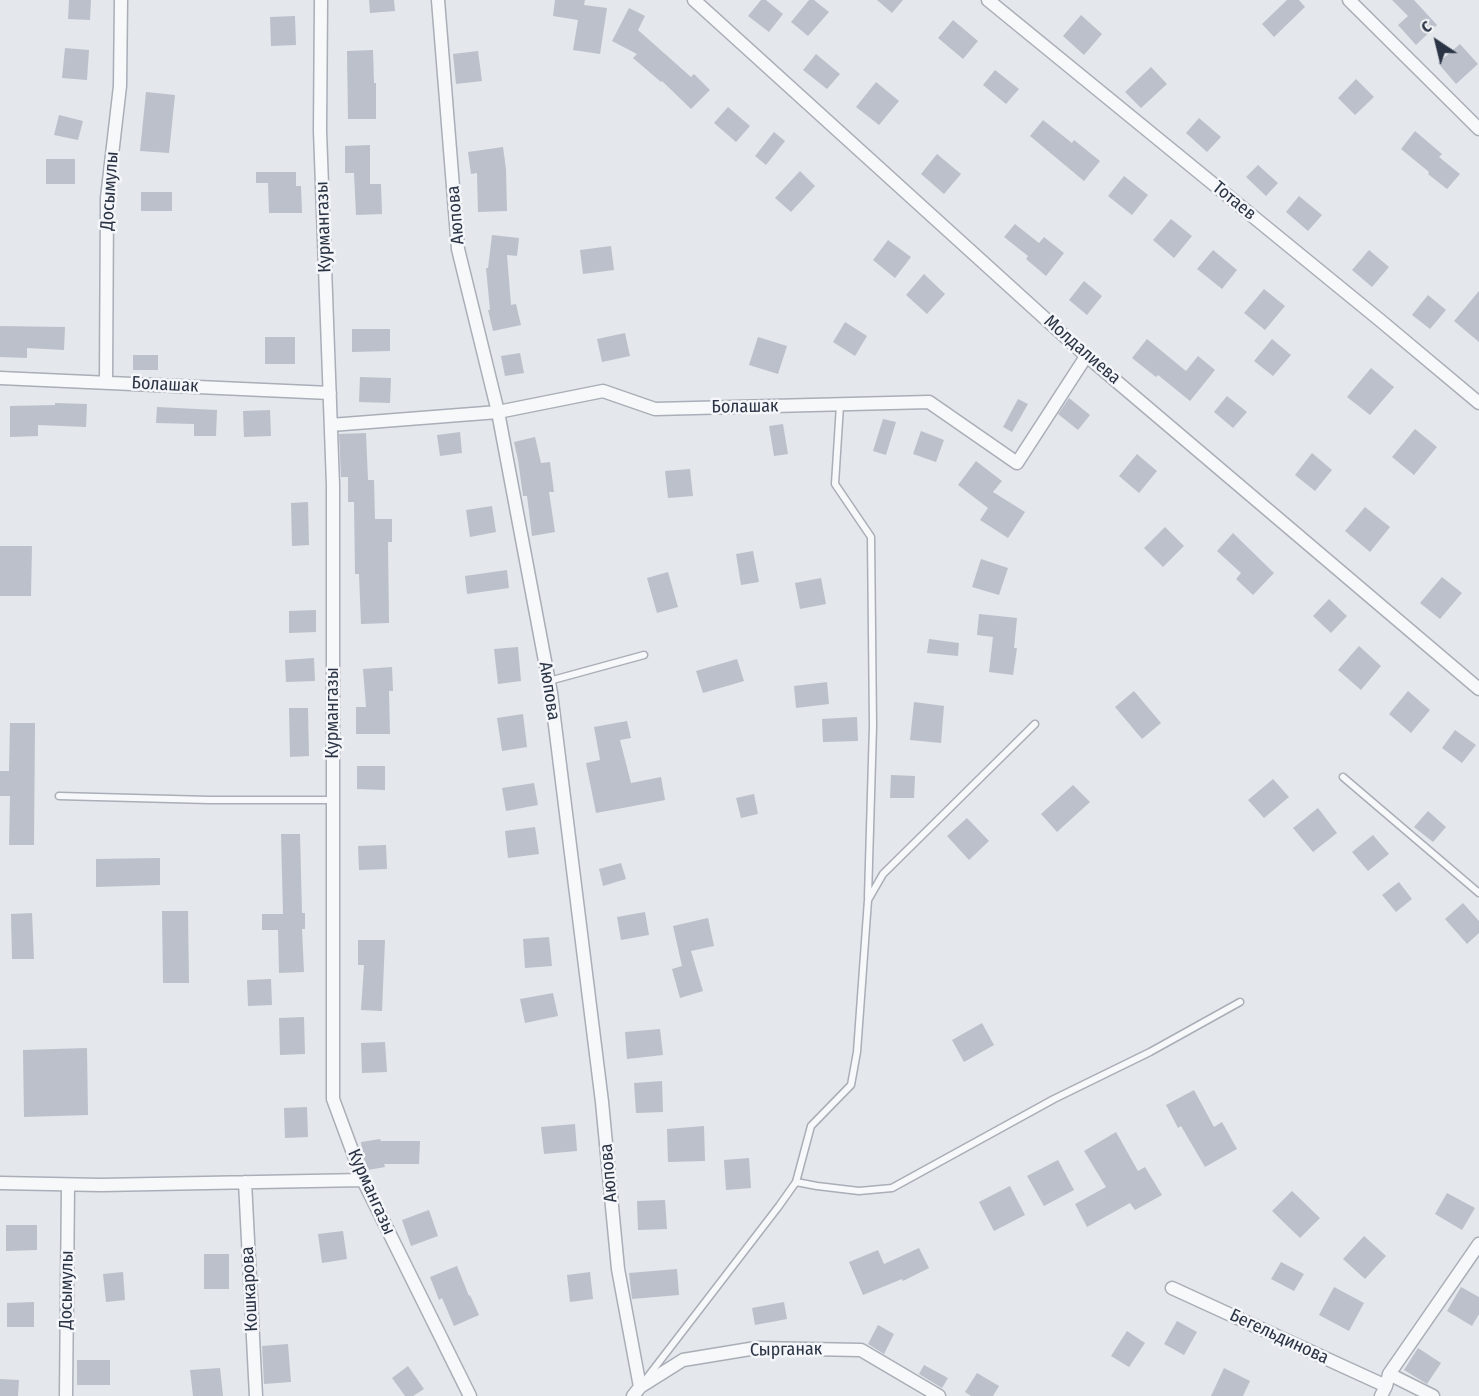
<!DOCTYPE html>
<meta charset="utf-8">
<style>
body{margin:0}
#map{position:relative;width:1479px;height:1396px;overflow:hidden;background:#e4e7ec;font-family:"Fira Sans Condensed",sans-serif}
canvas{display:block}
.north{position:absolute;left:1407px;top:12px;width:60px;height:60px;-webkit-text-stroke:4px #f4f6f9;paint-order:stroke;rotate:325deg;font-size:16px;font-weight:700;line-height:24px;text-align:center;color:#2b3445}
.north::after{content:'';display:block;margin:auto;width:21px;height:27px;background:#2b3445;clip-path:polygon(50% 0,100% 100%,50% 72%,0 100%)}
</style>
<div id="map">
<canvas width="1479" height="1396"></canvas>
<div class="north">С</div>
</div>
<script>
const context = document.querySelector('canvas').getContext('2d');
context.lineJoin = 'round';
function paint(path, color) { context.fillStyle = color; context.fill(path, 'evenodd'); }
const poly = rows => new Path2D(rows.map(r => 'M' + r).join(''));
function stroke(path, color, width, dash) { context.strokeStyle = color; context.lineWidth = width; context.lineCap = dash ? 'butt' : 'round'; context.setLineDash(dash || []); context.stroke(path); }
function drawText(font, color, halo, rows, align = 'center') {
  context.font = font + ' "Fira Sans Condensed",sans-serif'; context.lineWidth = 5; context.setLineDash([]); context.textBaseline = 'middle'; context.strokeStyle = halo; context.fillStyle = color; for (const [text, x, y, turn = 0] of rows) {
    context.save(); context.translate(x, y); context.rotate((+turn || 0) * Math.PI / 180); context.textAlign = isNaN(turn) ? turn : align; if (halo) context.strokeText(text, 0, 0); context.fillText(text, 0, 0); context.restore();
  }
}
paint(poly([
 [69,0,91,0,90,20,68,19],
 [369,0,394,0,395,11,370,13],
 [555,0,585,0,584,5,607,8,600,54,573,50,578,20,553,16],
 [761,0,766,0,783,14,769,32,748,16],
 [809,0,814,0,829,12,808,36,791,22],
 [877,0,903,0,892,13],
 [1287,0,1299,0,1305,7,1274,37,1262,24],
 [1392,0,1414,0,1437,25,1416,45,1398,25,1408,16],
 [629,8,645,16,638,30,691,77,694,74,710,90,691,109,662,81,661,82,633,58,637,54,612,41],
 [1081,15,1102,34,1084,55,1063,36],
 [295,16,296,45,271,46,270,17],
 [953,20,978,41,963,59,938,38],
 [1460,44,1478,64,1456,84,1438,63],
 [65,48,89,50,87,80,62,78],
 [373,50,374,83,376,83,376,119,348,119,347,51],
 [478,51,482,81,456,84,453,54],
 [816,54,840,74,827,89,803,70],
 [1151,67,1167,84,1141,108,1125,92],
 [995,70,1019,89,1006,104,983,85],
 [1356,79,1374,97,1355,115,1338,98],
 [876,82,899,101,879,125,856,107],
 [146,92,175,95,169,153,140,151],
 [728,107,750,126,736,142,714,123],
 [59,115,83,121,78,140,54,135],
 [1199,118,1221,137,1207,152,1186,133],
 [1043,120,1072,143,1074,140,1100,161,1084,181,1030,136],
 [1415,131,1442,154,1439,157,1460,174,1447,189,1428,174,1429,172,1401,149],
 [774,132,785,141,766,165,755,156],
 [370,145,370,184,381,184,382,214,356,215,354,173,345,173,345,146],
 [503,147,506,169,507,211,478,212,477,173,471,174,468,152],
 [937,154,961,174,944,194,921,174],
 [46,159,75,159,75,184,46,184],
 [1258,165,1278,183,1266,196,1246,177],
 [800,171,815,186,791,212,775,198],
 [256,172,296,172,296,186,301,186,302,213,269,213,268,183,256,183],
 [1124,176,1148,195,1132,215,1108,196],
 [141,192,172,192,172,211,141,211],
 [1299,196,1322,215,1308,231,1286,212],
 [1171,219,1192,236,1174,258,1153,240],
 [1015,224,1039,243,1044,237,1064,253,1046,276,1026,259,1028,256,1004,237],
 [492,235,519,238,517,256,507,255,511,305,516,304,521,325,493,331,488,310,490,310,486,268,488,268],
 [888,240,911,257,895,278,873,260],
 [611,246,614,270,583,274,580,250],
 [1213,250,1237,270,1222,289,1197,269],
 [1369,250,1389,267,1372,287,1352,270],
 [924,274,945,294,927,314,906,295],
 [1084,281,1102,296,1087,315,1069,300],
 [1264,289,1285,306,1265,330,1244,313],
 [1479,291,1479,342,1454,321],
 [1428,295,1446,310,1430,329,1412,315],
 [845,322,867,336,855,356,833,342],
 [0,326,65,327,64,350,27,348,27,358,0,357],
 [352,329,390,329,390,351,352,352],
 [625,333,630,356,602,362,597,339],
 [265,337,295,337,295,364,265,364],
 [758,337,787,346,778,374,749,365],
 [1147,339,1186,371,1198,356,1215,370,1190,401,1158,375,1156,377,1132,358],
 [1272,339,1291,355,1273,376,1254,361],
 [520,353,524,373,505,376,501,356],
 [133,355,158,355,158,370,133,370],
 [1371,368,1394,387,1370,415,1347,397],
 [360,377,391,378,390,403,359,402],
 [1227,396,1247,412,1233,428,1214,412],
 [1069,398,1090,415,1078,430,1058,414],
 [1018,399,1028,404,1012,432,1003,427],
 [55,403,87,404,86,427,38,425,38,436,10,437,10,406,55,405],
 [157,407,217,410,216,436,194,436,194,424,156,423],
 [270,410,271,436,244,437,243,411],
 [883,419,896,422,886,455,873,451],
 [783,424,788,454,774,456,769,426],
 [1415,429,1437,447,1414,475,1392,457],
 [921,431,944,440,936,462,913,454],
 [460,432,462,453,440,456,437,435],
 [366,433,368,480,374,480,375,519,392,519,392,542,388,542,389,623,361,624,359,574,355,574,354,502,348,502,348,477,341,477,339,434],
 [535,437,541,463,550,462,554,492,549,492,555,532,532,536,527,496,523,496,518,460,514,442],
 [1312,453,1332,470,1315,491,1295,475],
 [1137,454,1157,471,1139,493,1119,476],
 [976,461,1002,481,993,492,1025,512,1008,538,980,520,988,508,958,485],
 [690,469,693,496,668,498,665,471],
 [308,502,309,545,292,546,291,503],
 [492,506,496,532,470,537,466,510],
 [1365,507,1390,527,1370,552,1345,531],
 [1165,527,1184,546,1163,567,1144,548],
 [1233,533,1274,573,1253,595,1236,579,1241,573,1217,551],
 [0,546,32,546,31,596,0,596],
 [753,551,759,582,741,585,736,554],
 [981,559,1008,568,999,595,972,587],
 [507,570,509,588,467,594,465,576],
 [668,572,678,607,657,613,647,578],
 [1442,577,1462,593,1440,619,1420,603],
 [821,578,826,604,800,609,795,583],
 [1329,599,1347,616,1331,633,1313,616],
 [316,610,316,632,289,633,289,611],
 [979,614,1017,618,1014,648,1017,648,1013,675,989,672,993,637,977,635],
 [929,639,959,643,958,656,927,653],
 [1359,646,1381,666,1361,690,1338,670],
 [518,647,521,681,498,684,494,649],
 [314,658,315,681,286,682,285,660],
 [737,659,744,681,703,693,696,671],
 [392,667,393,691,389,691,390,734,356,734,356,707,366,707,363,669],
 [827,682,829,704,796,708,794,686],
 [1134,691,1161,723,1142,739,1115,707],
 [1408,691,1430,710,1411,733,1389,714],
 [914,702,944,706,941,743,910,740],
 [289,708,308,708,309,756,290,757],
 [523,714,527,747,502,751,497,718],
 [857,717,858,741,823,742,822,719],
 [627,721,631,738,620,740,631,783,661,777,665,800,596,813,586,763,600,760,594,727],
 [10,723,35,723,34,845,9,845,10,796,0,796,0,771,9,771],
 [1455,730,1476,745,1462,763,1442,748],
 [357,766,385,766,385,790,357,789],
 [891,775,915,776,914,798,890,798],
 [1273,779,1289,797,1264,818,1248,800],
 [534,783,538,805,506,811,502,788],
 [1073,785,1090,802,1057,832,1041,814],
 [754,794,758,814,741,818,736,798],
 [1318,808,1337,833,1313,852,1293,828],
 [1428,811,1446,827,1433,842,1414,827],
 [967,818,989,841,969,860,947,836],
 [535,827,539,854,508,858,505,831],
 [281,834,300,834,302,913,305,913,305,929,302,929,304,972,279,973,278,930,262,930,262,914,283,914],
 [1373,835,1389,854,1368,871,1352,852],
 [386,845,387,869,359,870,358,846],
 [160,858,160,885,96,887,96,859],
 [621,863,626,879,603,886,599,869],
 [1399,882,1412,899,1396,912,1382,895],
 [1463,903,1479,921,1479,933,1467,944,1445,919],
 [162,911,188,911,189,983,163,983],
 [645,912,649,935,621,940,617,917],
 [32,913,34,959,12,959,11,914],
 [708,918,714,946,691,951,703,991,680,998,672,969,682,966,673,926],
 [549,937,552,966,525,968,523,939],
 [358,940,385,940,382,1011,361,1010,364,965,358,965],
 [271,979,272,1005,248,1006,247,980],
 [553,993,558,1016,525,1023,520,999],
 [304,1017,305,1054,280,1055,279,1018],
 [982,1023,994,1045,964,1062,952,1040],
 [660,1029,663,1055,627,1059,625,1032],
 [385,1042,387,1072,362,1073,361,1043],
 [87,1048,88,1115,24,1117,23,1050],
 [662,1081,663,1112,636,1113,634,1083],
 [1194,1090,1214,1127,1222,1122,1237,1149,1205,1167,1181,1126,1178,1128,1166,1105],
 [307,1107,308,1137,285,1138,284,1108],
 [575,1124,577,1151,544,1154,541,1127],
 [704,1126,705,1161,668,1162,667,1129],
 [1116,1132,1138,1171,1145,1167,1162,1195,1135,1210,1130,1203,1087,1227,1075,1204,1106,1187,1084,1151],
 [380,1139,381,1141,420,1141,419,1164,384,1164,385,1167,368,1170,363,1156,361,1142],
 [749,1158,751,1188,726,1190,724,1160],
 [1058,1160,1074,1190,1044,1206,1027,1176],
 [1010,1186,1025,1215,994,1231,979,1202],
 [1292,1191,1320,1218,1300,1238,1272,1211],
 [1447,1193,1475,1208,1462,1230,1435,1214],
 [665,1200,667,1229,638,1230,637,1201],
 [429,1210,438,1236,411,1246,402,1220],
 [6,1225,37,1225,37,1250,6,1251],
 [343,1231,347,1259,322,1263,318,1234],
 [1364,1236,1386,1256,1365,1279,1343,1259],
 [919,1248,929,1268,903,1281,902,1279,863,1295,849,1262,878,1250,884,1264],
 [204,1254,229,1254,229,1289,204,1289],
 [1281,1262,1304,1274,1294,1291,1271,1279],
 [457,1266,469,1296,470,1295,479,1315,454,1326,442,1298,439,1300,430,1277],
 [677,1269,679,1295,632,1299,629,1273],
 [123,1272,125,1300,106,1302,103,1274],
 [590,1272,593,1299,570,1302,567,1275],
 [1334,1287,1364,1303,1349,1331,1319,1315],
 [1461,1287,1479,1297,1479,1314,1472,1326,1447,1311],
 [34,1302,34,1327,7,1327,7,1303],
 [784,1302,787,1319,755,1325,752,1308],
 [1177,1321,1197,1332,1184,1355,1164,1344],
 [878,1325,894,1334,884,1354,868,1344],
 [1127,1331,1145,1343,1129,1367,1111,1356],
 [288,1344,291,1382,264,1384,262,1346],
 [1418,1348,1441,1363,1427,1384,1404,1370],
 [77,1360,110,1360,110,1385,77,1385],
 [924,1365,948,1378,942,1388,919,1374],
 [408,1366,424,1389,413,1396,405,1396,392,1378],
 [220,1368,223,1396,193,1396,190,1370],
 [1224,1368,1250,1381,1243,1396,1211,1396],
 [977,1373,999,1386,993,1396,971,1396,965,1392],
 [0,1379,19,1380,18,1396,0,1396]
]), '#bbc0ca');
const service = poly([
 [840,405,835,484,871,537,873,726,868,897],
 [549,681,644,655],
 [1343,777,1479,893],
 [59,796,209,800,333,800],
 [796,1182,817,1186,859,1191,892,1188,1054,1099,1150,1052,1240,1002],
 [646,1379,779,1206,796,1182,811,1126,851,1085,857,1052,868,900,883,874,1035,724]
]);
const minor = poly([
 [321,0,320,131,333,485,333,1099,363,1180,470,1396],
 [438,0,458,249,498,412,551,693,602,1102,618,1269,640,1387],
 [694,0,1082,352,1479,689],
 [988,0,1381,321,1479,403],
 [1349,0,1479,129],
 [0,378,330,393],
 [106,382,107,198,120,86,121,0],
 [331,425,498,412,603,391,655,409,929,402,1017,463,1087,355],
 [245,1182,256,1396],
 [0,1183,101,1185,363,1180],
 [1172,1288,1386,1386],
 [1389,1374,1433,1396],
 [66,1396,68,1185],
 [633,1396,640,1387,683,1360,756,1348,861,1350,939,1396],
 [1381,1396,1386,1386,1389,1374,1479,1244]
]);
stroke(service, '#a9aeb7', 9);
stroke(minor, '#a9aeb7', 15);
stroke(service, '#f7f8fa', 6);
stroke(minor, '#f7f8fa', 12);
drawText('18px', '#2b3445', '#f4f6f9', [
 ["Досымулы",110,191,-86],
 ["Тотаев",1234,201,39],
 ["Аюпова",456,215,-95],
 ["Курмангазы",324,227,-92],
 ["Молдалиева",1082,350,41],
 ["Болашак",165,385,3],
 ["Болашак",745,407,-1],
 ["Аюпова",549,691,81],
 ["Курмангазы",333,713,-90],
 ["Аюпова",609,1173,-95],
 ["Курмангазы",371,1192,66],
 ["Кошкарова",250,1289,-93],
 ["Досымулы",67,1290,-89],
 ["Бегельдинова",1279,1337,25],
 ["Сырганак",786,1350,-1]
]);
</script>
